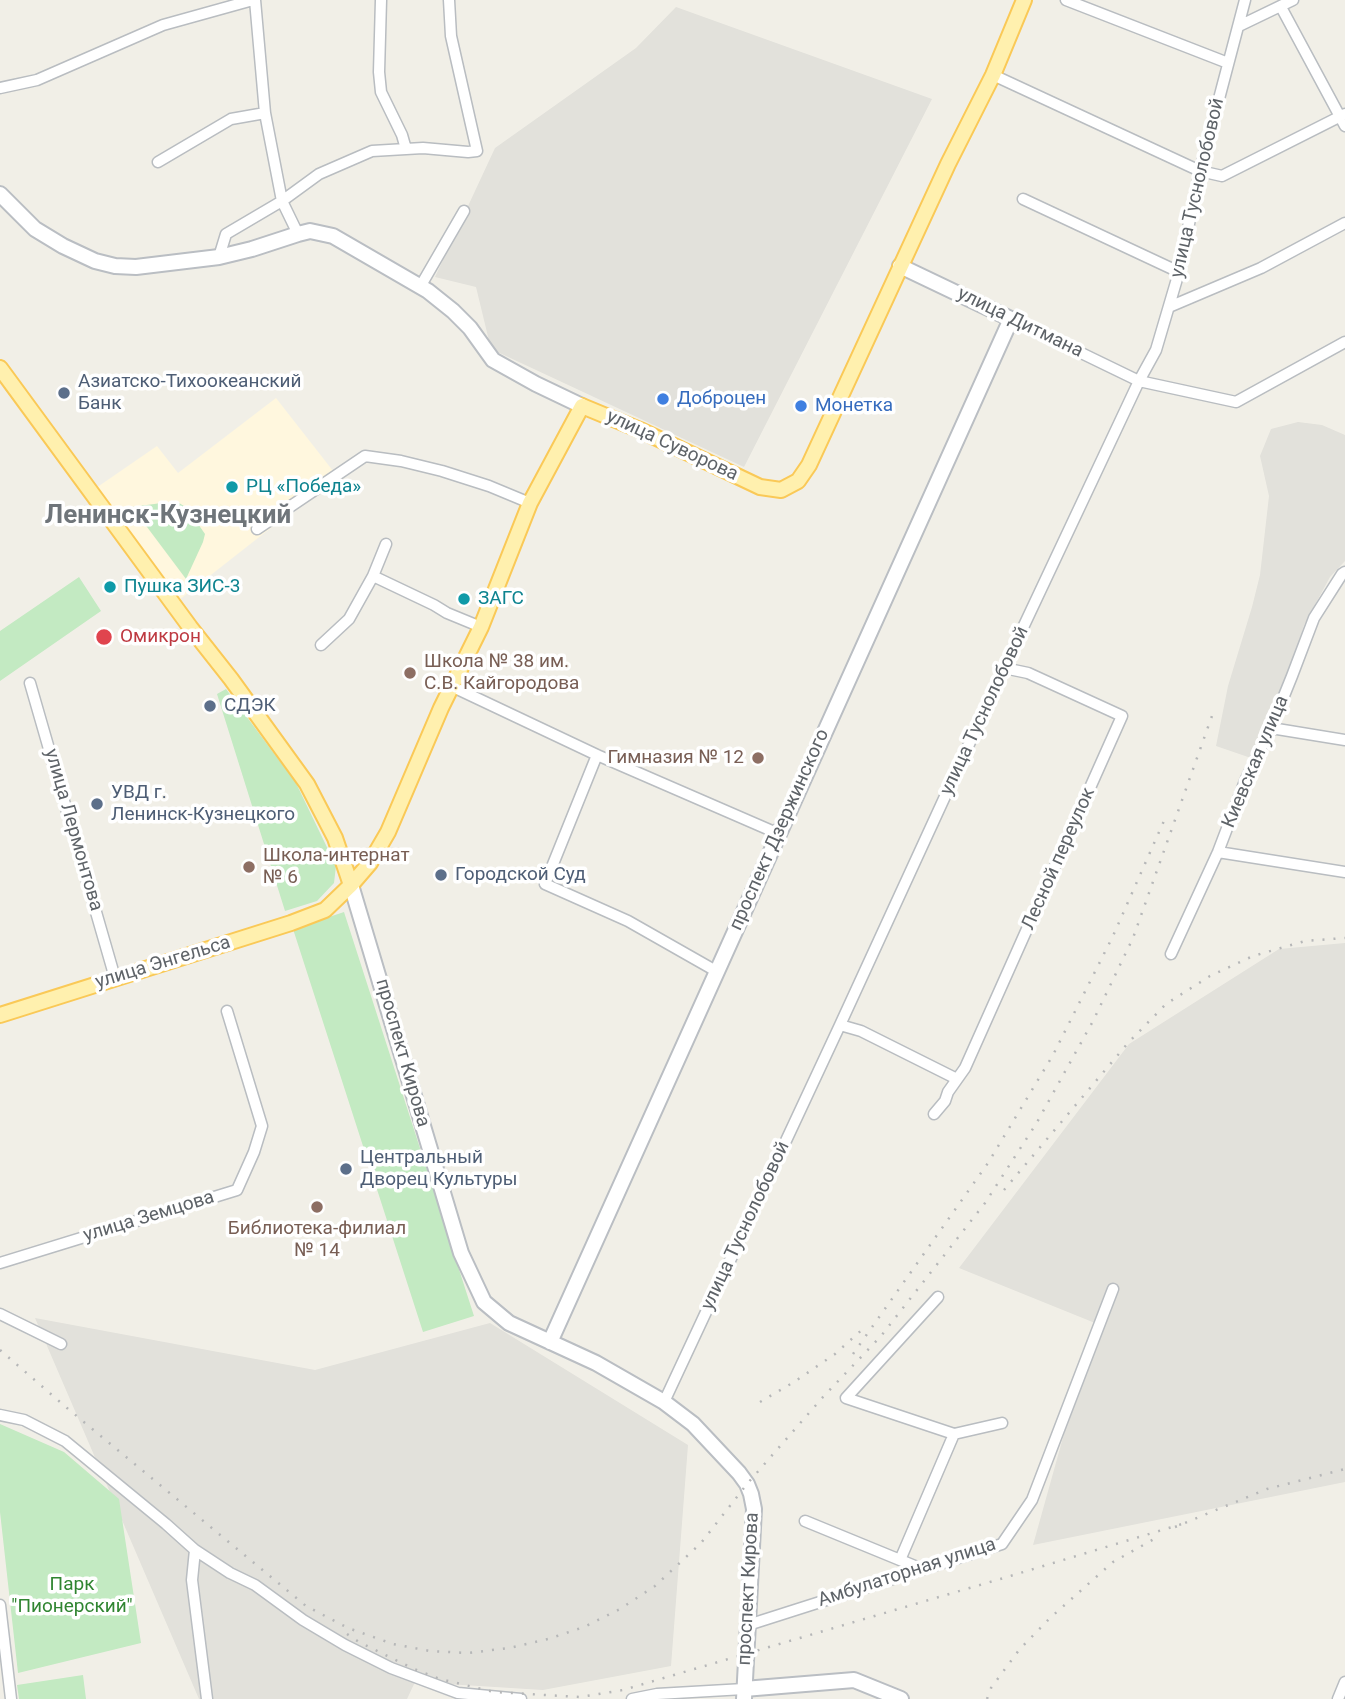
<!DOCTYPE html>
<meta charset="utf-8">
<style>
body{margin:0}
canvas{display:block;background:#f1efe7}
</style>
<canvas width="1345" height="1699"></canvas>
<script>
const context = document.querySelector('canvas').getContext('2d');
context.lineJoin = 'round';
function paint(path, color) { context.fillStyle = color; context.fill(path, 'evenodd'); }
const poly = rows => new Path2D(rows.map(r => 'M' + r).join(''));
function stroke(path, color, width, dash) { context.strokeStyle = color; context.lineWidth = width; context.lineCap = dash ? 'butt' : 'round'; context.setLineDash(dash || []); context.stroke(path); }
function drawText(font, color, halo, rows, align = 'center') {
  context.font = font + ' Roboto,sans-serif'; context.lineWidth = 7; context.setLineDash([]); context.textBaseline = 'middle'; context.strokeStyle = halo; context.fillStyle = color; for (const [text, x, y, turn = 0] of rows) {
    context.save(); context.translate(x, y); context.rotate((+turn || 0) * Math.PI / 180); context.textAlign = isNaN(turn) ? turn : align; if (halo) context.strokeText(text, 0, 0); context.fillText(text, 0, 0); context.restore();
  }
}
paint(poly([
 [276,398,337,476,179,600,96,488,157,446,178,473]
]), '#fff7de');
paint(poly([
 [676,7,932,99,744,467,491,349,476,287,435,277,495,148,636,48],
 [1298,422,1322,425,1345,435,1345,561,1330,577,1304,625,1277,711,1251,758,1216,746,1228,686,1252,607,1260,575,1269,496,1260,456,1271,429],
 [1345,943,1345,1482,1033,1545,1095,1323,959,1268,1129,1044,1279,949],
 [35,1318,315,1370,490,1323,688,1445,671,1666,543,1690,415,1682,407,1699,199,1699]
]), '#e2e1db');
paint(poly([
 [176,501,187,508,205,534,203,542,186,579,132,507],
 [79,577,101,611,0,681,0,631],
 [226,689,296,783,336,866,334,883,317,901,285,911,217,694],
 [344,912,474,1316,423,1332,293,929],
 [0,1424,64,1452,119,1499,141,1643,18,1673,0,1512],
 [83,1675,86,1699,19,1699,17,1685]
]), '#c3eac2');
const street = poly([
 [255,0,265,113,282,201,298,234],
 [381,0,379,72,381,92,402,135,406,149],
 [1066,0,1228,63],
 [1281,7,1345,126],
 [1239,26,1293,0],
 [993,75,1200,171,1222,176,1345,114],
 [0,88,37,80,163,25,253,0],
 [158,162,231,119,265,113],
 [1023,199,1179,272],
 [219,257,226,234,282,201,319,174,372,151,423,148,468,152,477,151,451,36,449,0],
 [420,287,464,211],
 [1169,307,1261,268,1345,223],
 [1011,319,1139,381,1236,402,1345,342],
 [257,529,365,456,401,461,442,471,489,486,530,503],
 [373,576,434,605,447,613,481,627],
 [321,645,349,619,373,576,386,544],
 [30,683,115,978],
 [451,686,597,755,779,834],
 [1271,728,1345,740],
 [597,755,545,884,628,921,716,971],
 [1218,852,1345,872],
 [1171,954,1218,852,1245,781,1271,728,1292,676,1314,618,1342,574,1345,572],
 [840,1025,861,1031,957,1079],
 [934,1114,945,1101,948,1092,965,1068,1122,716,1028,673,1004,668],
 [0,1263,237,1190,254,1152,262,1126,227,1011],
 [938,1297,846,1398,954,1434],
 [0,1314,61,1344],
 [664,1402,840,1025,1004,668,1139,381,1156,350,1179,272,1200,171,1245,0],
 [0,1415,24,1420,65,1441,166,1524,195,1550,192,1580,207,1699],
 [805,1521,922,1569],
 [195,1550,230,1573,255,1585,303,1620,345,1645,391,1668,458,1693,521,1699],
 [900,1560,954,1434,1002,1423],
 [0,1605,11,1699],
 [748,1625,1002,1544,1032,1500,1113,1289],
 [632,1699,657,1694,744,1689],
 [1338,1699,1345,1682]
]);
const secondary = poly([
 [0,194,35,229,63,246,95,261,115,266,136,267,219,257,252,249,298,234,310,231,333,236,428,291,453,311,470,328,493,360,536,384,582,406],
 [351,885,461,1253,484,1302,509,1323,596,1363,664,1402,693,1424,739,1473,747,1484,751,1494,754,1509,744,1699],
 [550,1342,1011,319,900,266],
 [744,1689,854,1680,901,1699]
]);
const primary = poly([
 [0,368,190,627,231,679,307,784,335,838,351,885],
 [0,1015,291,923,325,910,351,885,370,863,388,832,441,708,481,627,530,503,582,406,640,430,760,487,781,490,798,481,809,465,948,164,993,75,1024,0]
]);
stroke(street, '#b9bdc1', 13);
stroke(secondary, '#babec3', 18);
stroke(primary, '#fac957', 18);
stroke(street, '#fff', 10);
stroke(secondary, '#fff', 14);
stroke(primary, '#fff0ae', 14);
stroke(poly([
 [1004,1190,1128,1043,1166,1004,1210,976,1253,956,1305,941,1345,938],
 [0,1350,67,1408,306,1606,348,1628,393,1644,430,1651,468,1653,509,1648,548,1639,584,1627,620,1609,655,1586,701,1543,747,1484,823,1397,881,1336,985,1203,1036,1124,1093,1021,1133,938,1213,713],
 [853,1354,988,1163,1053,1055,1113,936,1167,814],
 [760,1402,794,1382,835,1354,865,1327],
 [1175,1527,1267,1489,1345,1469],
 [347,1634,359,1642,414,1669,440,1679,494,1692,580,1697,623,1690,1007,1577,1182,1524],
 [987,1699,991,1688,1019,1650,1050,1618,1113,1562,1154,1539]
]), '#b6b7b8', 2.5, [2, 9]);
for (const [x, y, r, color] of [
 [64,393,7,"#5c6f8a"],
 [663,399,7,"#3f7fe0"],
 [801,406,7,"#3f7fe0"],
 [232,487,7,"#0f9aa8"],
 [110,587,7,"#0f9aa8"],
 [464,599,7,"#0f9aa8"],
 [104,637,9,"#e0444e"],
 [410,673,7,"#8d6e63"],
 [210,706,7,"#5c6f8a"],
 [758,758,7,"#8d6e63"],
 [97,804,7,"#5c6f8a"],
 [249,867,7,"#8d6e63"],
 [441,875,7,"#5c6f8a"],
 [346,1169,7,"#5c6f8a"],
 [317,1207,7,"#8d6e63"]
]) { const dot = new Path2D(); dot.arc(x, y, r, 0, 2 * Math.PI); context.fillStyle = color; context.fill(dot); stroke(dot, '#fff', 2.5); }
drawText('19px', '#5e6368', '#fff', [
 ["улица Туснолобовой",1198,188,-77],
 ["улица Дитмана",1020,323,26],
 ["улица Суворова",672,446,25],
 ["улица Туснолобовой",985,711,-65],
 ["Киевская улица",1256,762,-67],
 ["улица Лермонтова",73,830,74],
 ["проспект Дзержинского",780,830,-66],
 ["Лесной переулок",1059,859,-66],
 ["улица Энгельса",163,963,-17],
 ["проспект Кирова",402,1053,74],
 ["улица Земцова",149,1217,-17],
 ["улица Туснолобовой",746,1226,-65],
 ["Амбулаторная улица",907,1573,-18],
 ["проспект Кирова",749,1589,-87]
]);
drawText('19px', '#4e5e75', '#fff', [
 ["Азиатско-Тихоокеанский",78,382],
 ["Банк",78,404],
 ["СДЭК",224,706],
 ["УВД г.",111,793],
 ["Ленинск-Кузнецкого",111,815],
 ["Городской Суд",455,875],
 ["Центральный",360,1158],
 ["Дворец Культуры",360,1180]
], 'left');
drawText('19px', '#366cbe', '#fff', [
 ["Доброцен",677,399],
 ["Монетка",815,406]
], 'left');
drawText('19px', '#0d838f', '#fff', [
 ["РЦ «Победа»",246,487],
 ["Пушка ЗИС-3",124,587],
 ["ЗАГС",478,599]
], 'left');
drawText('19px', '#be3a42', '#fff', [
 ["Омикрон",120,637]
], 'left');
drawText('19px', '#785e54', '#fff', [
 ["Школа № 38 им.",424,662],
 ["С.В. Кайгородова",424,684],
 ["Гимназия № 12",744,758,"right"],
 ["Школа-интернат",263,856],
 ["№ 6",263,878],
 ["Библиотека-филиал",317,1229,"center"],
 ["№ 14",317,1251,"center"]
], 'left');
drawText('19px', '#308531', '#fff', [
 ["Парк",72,1585],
 ["\"Пионерский\"",72,1607]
]);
drawText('bold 26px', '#6f757a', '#fff', [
 ["Ленинск-Кузнецкий",168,516]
]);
</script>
